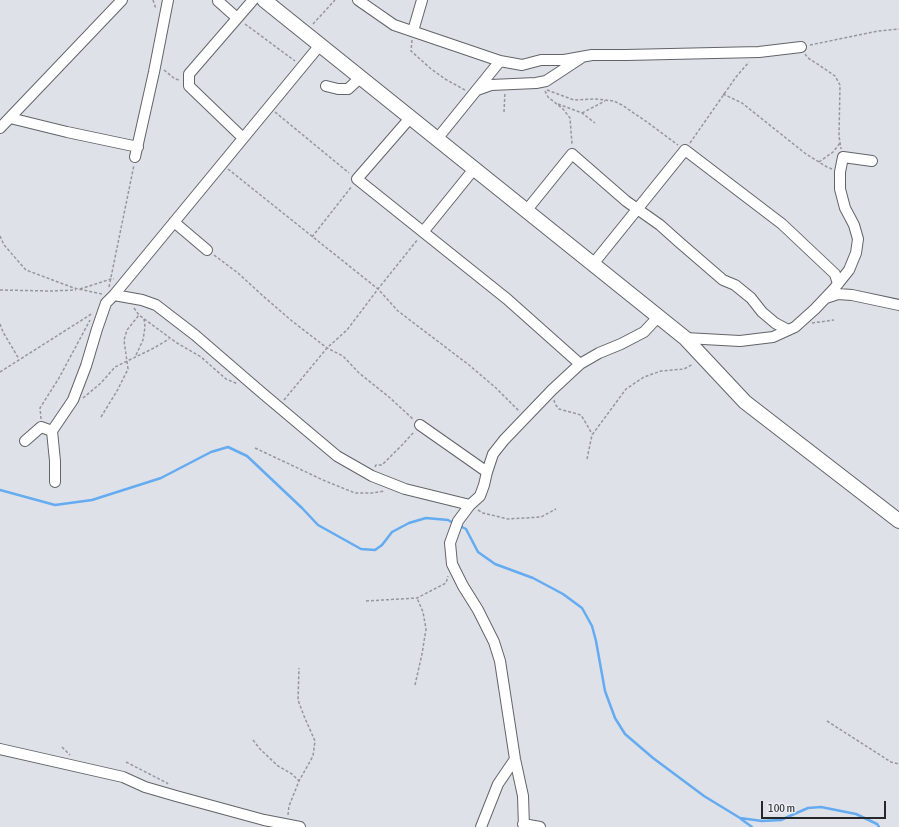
<!DOCTYPE html>
<style>
body{margin:0}
#map{position:relative;width:899px;height:827px;overflow:hidden;background:#dee1e7;font-family:"Asap Condensed",sans-serif}
canvas{display:block}
.scale{position:absolute;left:761px;top:801px;width:125px;height:18px;box-sizing:border-box;border:2px solid #262729;border-top:0;padding-left:5px;font-size:12px;line-height:14px;white-space:nowrap;color:#262729;-webkit-text-stroke:3px #ebeef5;paint-order:stroke}
</style>
<div id="map">
<canvas width="899" height="827"></canvas>
<div class="scale">100 m</div>
</div>
<script>
const context = document.querySelector('canvas').getContext('2d');
context.lineJoin = 'round';
const poly = rows => new Path2D(rows.map(r => 'M' + r).join(''));
function stroke(path, color, width, dash) { context.strokeStyle = color; context.lineWidth = width; context.lineCap = dash ? 'butt' : 'round'; context.setLineDash(dash || []); context.stroke(path); }
stroke(poly([
 [0,490,55,505,92,500,161,478,211,452,228,447,247,456,302,508,318,525,361,549,375,550,382,545,392,532,409,523,426,518,448,520,455,524],
 [460,526,466,529,478,552,495,564,533,578,563,594,582,608,592,626,596,641,605,691,615,718,625,734,653,758,704,796,740,818,762,821,781,820,792,815,808,808,821,807,856,814,877,824,879,827],
 [741,819,752,827]
]), '#64abf1', 2.5);
const street = poly([
 [358,0,394,25,500,61,437,139],
 [218,1,237,18],
 [413,31,422,0],
 [500,61,522,65,541,60,564,60,592,55,626,55,759,52,801,47],
 [326,86,338,89,348,89,360,78],
 [477,90,491,85,536,83,546,81,581,58],
 [10,118,67,132,138,147],
 [410,118,357,179,507,299,580,364],
 [0,128,122,0],
 [243,138,189,86,189,74,253,0],
 [135,157,154,72,168,0],
 [526,211,572,154,626,201,660,225,679,242,723,280,735,285,751,298,762,312,775,323,788,330],
 [174,222,207,250],
 [423,232,474,169],
 [593,264,685,150,782,224,835,274,838,284],
 [114,295,142,300,156,305,195,335,261,392,337,456,372,476,405,489,470,505],
 [826,298,838,294,852,295,899,305],
 [685,338,740,341,773,337,795,327,815,309,833,290,849,270,856,253,858,239,854,225,845,208,840,189,840,172,843,157,872,161],
 [420,425,487,472],
 [25,441,41,427,52,431],
 [55,482,55,461,52,431,73,400,86,366,97,329,106,303,114,295,320,45],
 [0,749,123,777,145,787,176,796,264,820,300,827],
 [523,824,540,827],
 [481,827,498,784,515,759],
 [524,827,523,796,515,759,500,661,494,642,478,610,463,586,452,564,450,543,458,521,470,505,480,496,484,485,487,472,493,454,504,440,552,390,580,364,599,353,621,344,644,332,658,317]
]);
const secondary = poly([
 [264,0,685,338,745,402,899,521]
]);
stroke(street, '#62646a', 12);
stroke(secondary, '#62646a', 16);
stroke(poly([
 [153,0,156,9],
 [245,24,295,61],
 [313,24,335,0],
 [412,40,411,51,430,68,445,79,465,90],
 [810,45,878,31,899,29],
 [805,54,808,58,819,65,835,76,840,85,839,136,841,149],
 [164,70,175,79,180,80],
 [547,90,574,100,595,99,614,101,622,105,647,122,678,145],
 [545,91,548,97,563,109,570,118,572,144],
 [723,94,742,103,806,154,827,167,832,169],
 [558,104,582,113,595,123],
 [275,112,349,173],
 [504,112,505,92],
 [582,113,605,101],
 [690,143,736,77,749,62],
 [819,162,833,152,840,143],
 [228,169,378,289,398,311,469,365,496,388,520,412],
 [0,236,4,245,26,270,74,288,102,294],
 [312,237,352,186],
 [214,255,238,273,263,296,292,321,327,348,343,356,359,373,389,397,414,420],
 [109,287,134,165],
 [80,289,111,279,114,279],
 [0,290,50,291,76,290],
 [134,308,139,315,170,338,177,343,201,357,226,379,238,384],
 [812,323,834,320],
 [0,324,3,332,19,359],
 [136,355,143,340,145,327,144,319],
 [0,372,93,313],
 [83,398,101,383,115,367,154,348,169,339],
 [284,400,327,348,347,330,378,289,418,239],
 [554,400,555,404,559,409,581,415,587,425,592,434],
 [101,417,117,391,128,369,124,340,127,330,139,315],
 [41,419,40,408,59,378,90,320],
 [255,448,323,480,355,493,372,493,385,491],
 [587,459,592,435,626,389,644,377,661,371,684,369,693,364],
 [375,467,376,465,382,465,402,445,414,432],
 [478,510,483,513,508,519,541,517,556,509],
 [366,601,417,598,446,583,448,576],
 [415,685,422,654,426,629,423,612,417,598],
 [827,721,891,762,899,764],
 [253,740,260,749,278,766,292,774,299,781],
 [62,747,70,755],
 [126,762,167,783,168,784],
 [288,815,289,806,299,781,313,756,315,741,304,716,298,700,299,668]
]), '#95979b', 1.5, [3, 2]);
stroke(street, '#fff', 10);
stroke(secondary, '#fff', 14);
</script>
